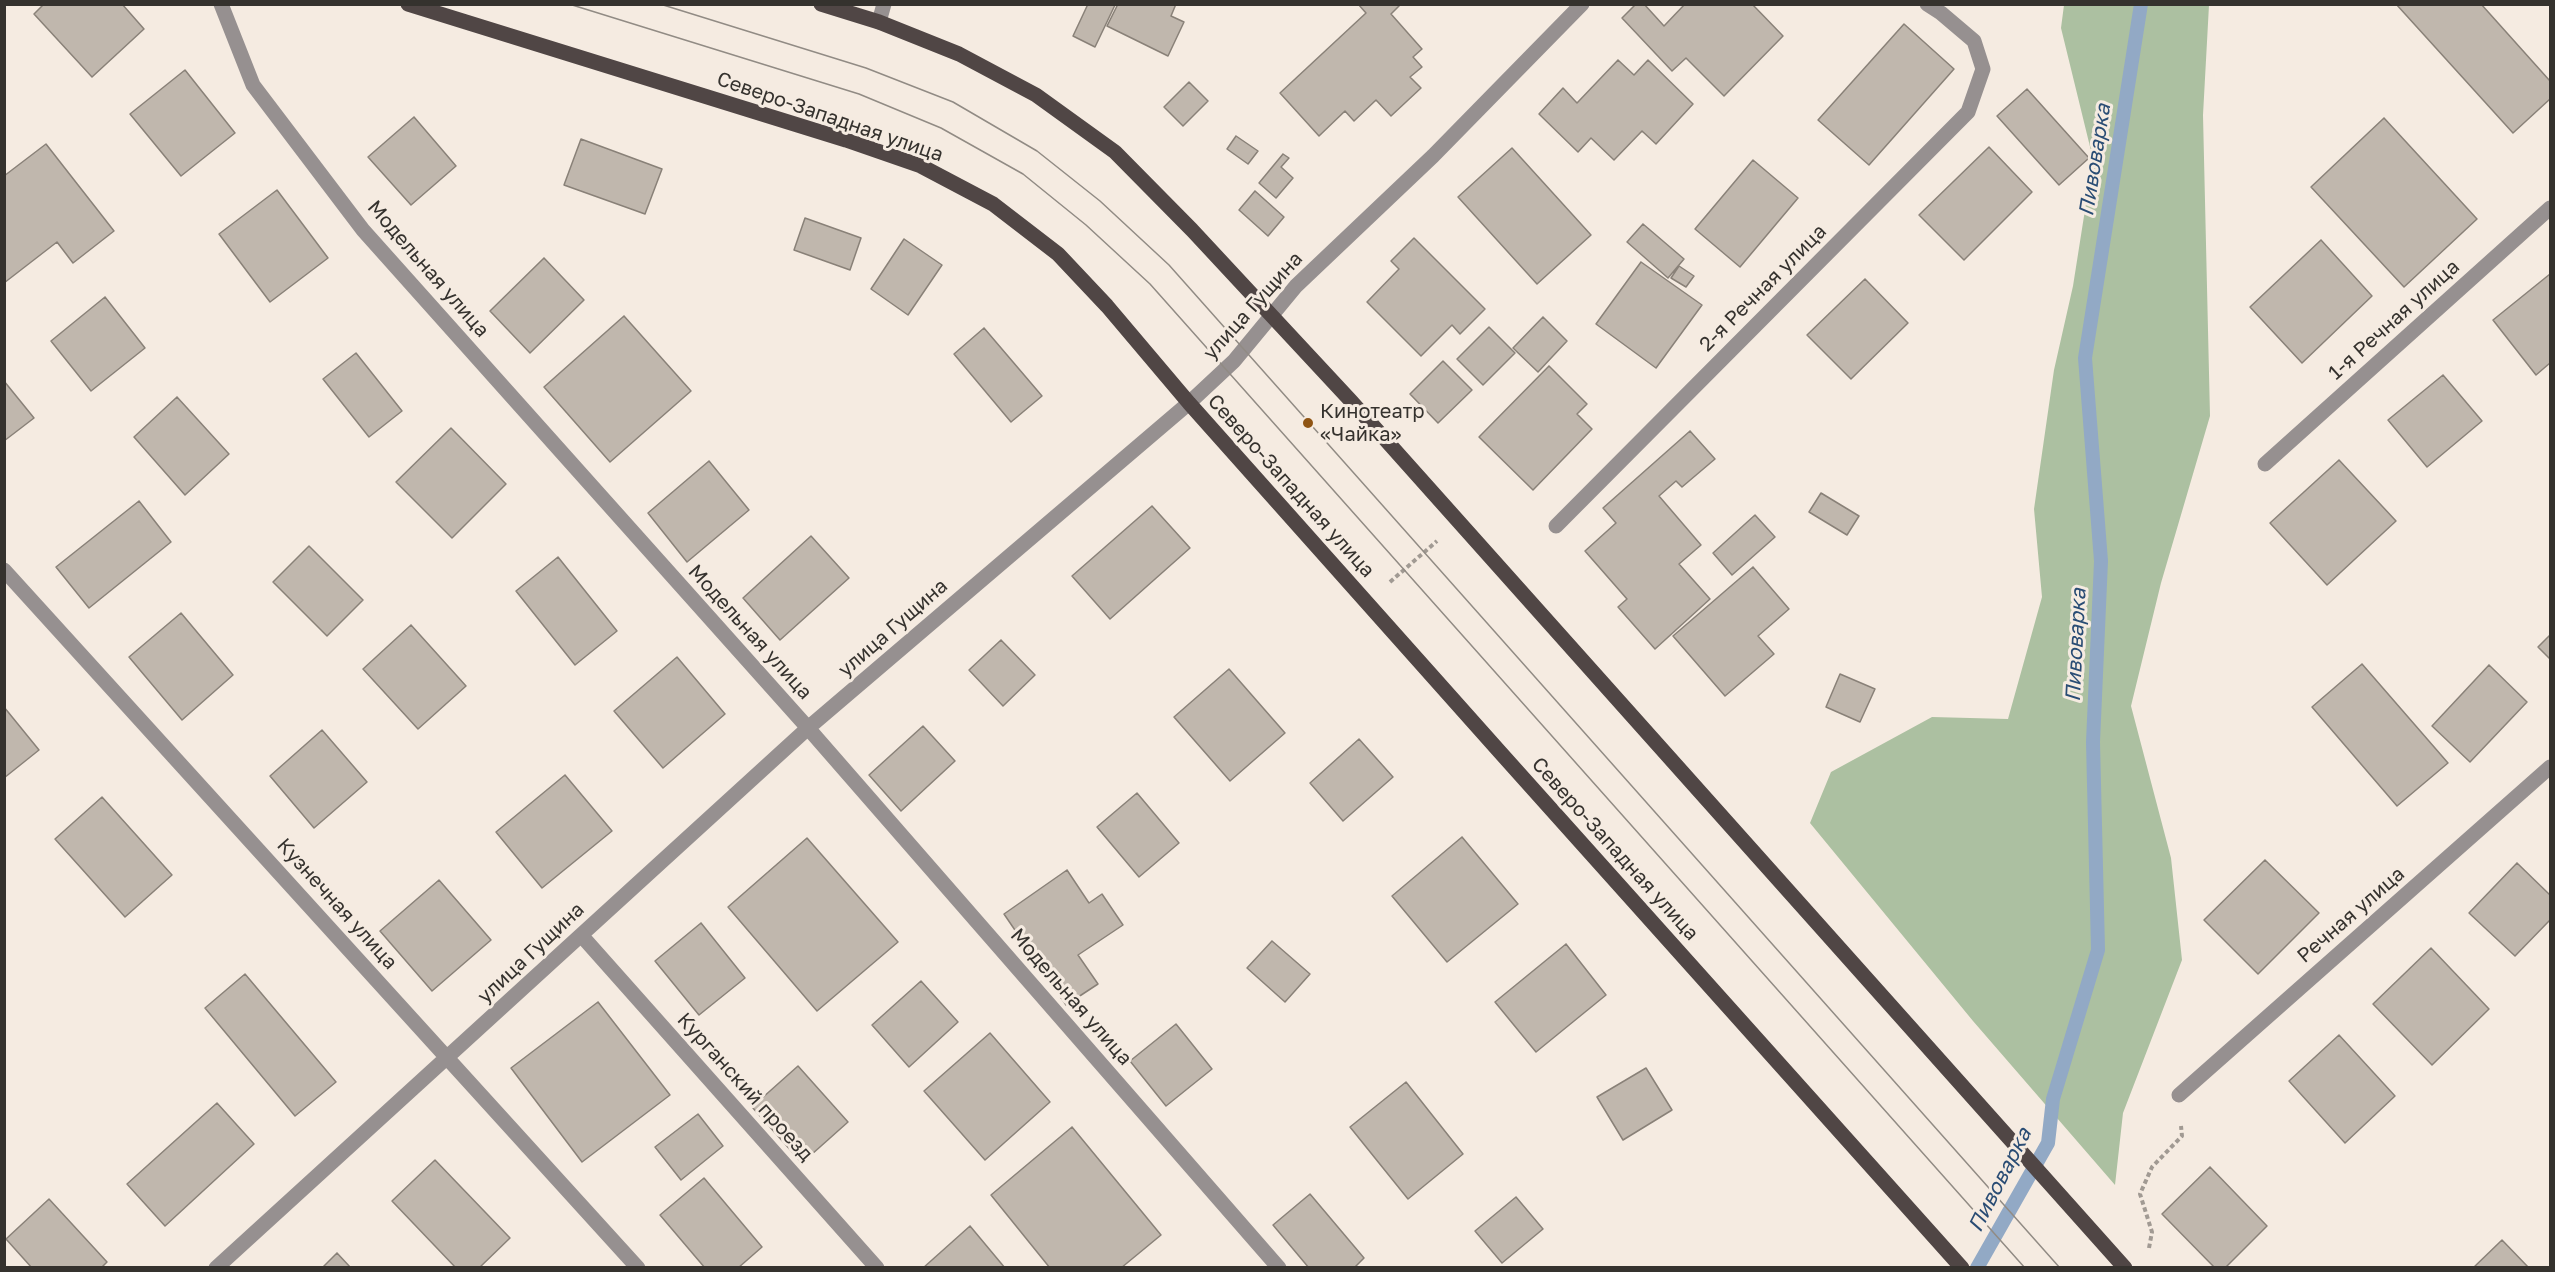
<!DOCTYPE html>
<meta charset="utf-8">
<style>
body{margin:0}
#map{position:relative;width:2555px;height:1272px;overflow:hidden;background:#f5ebe1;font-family:"Golos Text",sans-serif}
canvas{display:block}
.frame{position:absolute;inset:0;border:6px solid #35322e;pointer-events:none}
</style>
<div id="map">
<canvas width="2555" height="1272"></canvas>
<div class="frame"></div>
</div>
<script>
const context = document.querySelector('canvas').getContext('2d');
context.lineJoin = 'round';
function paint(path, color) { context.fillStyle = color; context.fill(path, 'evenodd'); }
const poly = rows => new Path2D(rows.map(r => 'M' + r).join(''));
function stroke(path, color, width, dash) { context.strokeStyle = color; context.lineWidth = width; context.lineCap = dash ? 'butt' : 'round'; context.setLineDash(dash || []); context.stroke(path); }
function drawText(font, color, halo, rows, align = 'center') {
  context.font = font + ' "Golos Text",sans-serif'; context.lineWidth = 6; context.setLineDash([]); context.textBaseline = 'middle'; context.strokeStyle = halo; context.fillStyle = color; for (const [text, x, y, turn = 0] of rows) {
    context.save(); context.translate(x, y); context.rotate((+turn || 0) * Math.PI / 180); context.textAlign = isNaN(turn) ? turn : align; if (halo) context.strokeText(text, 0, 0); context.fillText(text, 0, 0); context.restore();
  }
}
paint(poly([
 [2064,5,2209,5,2203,115,2210,416,2161,583,2131,706,2171,858,2182,960,2123,1113,2115,1185,1973,1021,1810,823,1831,772,1932,717,2008,719,2042,597,2034,509,2054,370,2073,286,2093,159,2061,28]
]), '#acc0a1');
stroke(poly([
 [1977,1268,2048,1143,2053,1099,2098,950,2093,742,2101,561,2085,358,2141,4]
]), '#92a9c5', 14);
const building = poly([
 [44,4,122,4,144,29,92,77,34,14,44,4],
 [1088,4,1115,5,1095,47,1073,36,1088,4],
 [1118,4,1176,4,1171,16,1184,22,1168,56,1107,26,1118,4],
 [1358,4,1401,4,1391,14,1422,49,1413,57,1422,67,1410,77,1421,88,1391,116,1376,100,1354,121,1345,111,1319,136,1280,93,1366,13,1358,4],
 [1636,4,1644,4,1664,26,1685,4,1752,4,1783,36,1724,96,1686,58,1672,71,1622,18,1636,4],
 [2396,4,2481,4,2550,81,2550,99,2513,133,2396,4],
 [1904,24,1954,69,1869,165,1818,120,1904,24],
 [1618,60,1634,75,1648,60,1693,104,1656,144,1642,131,1614,160,1591,138,1578,152,1539,114,1563,88,1577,103,1618,60],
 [185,70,235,133,181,176,130,114,185,70],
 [1189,82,1208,101,1183,126,1164,107,1189,82],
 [2027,89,2089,158,2059,185,1997,116,2027,89],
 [414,117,456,166,411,205,368,157,414,117],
 [2384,118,2477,219,2404,287,2311,187,2384,118],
 [1236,136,1258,151,1248,164,1227,149,1236,136],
 [581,139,662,169,645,214,564,185,581,139],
 [46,144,114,231,73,263,57,242,4,283,4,176,46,144],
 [1989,147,2032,192,1964,260,1919,215,1989,147],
 [1512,148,1591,235,1537,284,1458,197,1512,148],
 [1283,154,1289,158,1281,167,1293,178,1276,198,1259,183,1283,154],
 [1753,160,1798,198,1740,267,1695,229,1753,160],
 [277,190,328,258,270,302,219,234,277,190],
 [1255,191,1284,217,1268,236,1239,210,1255,191],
 [805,218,861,238,850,270,794,250,805,218],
 [1643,224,1684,259,1668,278,1627,242,1643,224],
 [1414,238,1485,309,1460,334,1452,325,1421,356,1367,302,1399,269,1391,261,1414,238],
 [904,239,942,265,908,315,871,289,904,239],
 [2321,240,2372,296,2302,363,2250,307,2321,240],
 [544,258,584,300,530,353,490,311,544,258],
 [1641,262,1702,305,1656,368,1596,324,1641,262],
 [1679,266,1694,276,1686,287,1671,278,1679,266],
 [2550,274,2550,363,2536,375,2493,320,2550,274],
 [1865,279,1908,323,1851,379,1807,335,1865,279],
 [105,297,145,348,91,391,51,341,105,297],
 [624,316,691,391,610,462,544,387,624,316],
 [1543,317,1567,341,1538,372,1513,348,1543,317],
 [1489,327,1515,353,1483,385,1457,359,1489,327],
 [984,328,1042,396,1011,422,954,354,984,328],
 [356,353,402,411,369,437,323,379,356,353],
 [1443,361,1472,390,1438,423,1410,394,1443,361],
 [1549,366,1587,404,1577,414,1592,429,1533,490,1479,437,1549,366],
 [2443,375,2482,421,2427,467,2388,420,2443,375],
 [4,381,34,418,4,441,4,381],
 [177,397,229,454,185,495,134,437,177,397],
 [451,428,506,484,452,538,396,482,451,428],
 [1690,431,1715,459,1682,487,1676,481,1659,496,1701,545,1679,564,1710,599,1655,649,1618,607,1627,599,1585,551,1616,523,1603,508,1690,431],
 [2339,460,2396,521,2327,585,2270,523,2339,460],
 [709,461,749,510,687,562,648,513,709,461],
 [1821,493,1859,516,1847,535,1809,512,1821,493],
 [139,501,171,542,89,608,56,567,139,501],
 [1152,506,1190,548,1110,619,1072,576,1152,506],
 [1755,515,1775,537,1732,575,1713,553,1755,515],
 [811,536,849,578,780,640,743,598,811,536],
 [309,546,363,600,327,636,273,582,309,546],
 [558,557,617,631,575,665,516,591,558,557],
 [1753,567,1789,609,1758,636,1774,654,1725,696,1673,636,1753,567],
 [181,613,233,675,182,720,129,657,181,613],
 [411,625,466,686,418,729,363,669,411,625],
 [2550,635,2550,659,2538,647,2550,635],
 [1001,640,1035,675,1003,706,969,670,1001,640],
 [677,657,725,714,663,768,614,711,677,657],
 [2362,664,2448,763,2397,806,2312,707,2362,664],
 [2489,665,2527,702,2470,762,2432,726,2489,665],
 [1229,669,1285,733,1230,781,1174,717,1229,669],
 [1840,674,1875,689,1860,722,1826,707,1840,674],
 [4,707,39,750,4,778,4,707],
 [923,726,955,761,901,811,869,775,923,726],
 [322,730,367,782,314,828,270,776,322,730],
 [1359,739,1393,777,1343,821,1310,783,1359,739],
 [565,775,612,831,542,888,496,832,565,775],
 [1137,793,1179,843,1139,877,1097,827,1137,793],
 [102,797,172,875,125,917,55,839,102,797],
 [1462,837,1518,904,1447,962,1392,896,1462,837],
 [807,838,898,942,817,1011,728,907,807,838],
 [2265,860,2319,913,2258,974,2204,920,2265,860],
 [2517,863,2550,895,2550,920,2515,956,2469,913,2517,863],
 [1067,870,1089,903,1102,894,1123,925,1078,955,1098,984,1066,1005,1004,914,1067,870],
 [439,880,491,940,432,991,380,931,439,880],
 [701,923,745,978,699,1015,655,961,701,923],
 [1272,941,1310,974,1285,1002,1247,968,1272,941],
 [1566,944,1606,995,1536,1052,1495,1002,1566,944],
 [2431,948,2489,1009,2432,1065,2373,1004,2431,948],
 [245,974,336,1082,295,1116,205,1008,245,974],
 [921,981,958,1022,909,1067,872,1025,921,981],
 [598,1002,670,1095,582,1162,511,1068,598,1002],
 [1176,1024,1212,1069,1166,1106,1130,1061,1176,1024],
 [990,1033,1050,1102,985,1160,924,1091,990,1033],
 [2339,1035,2395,1096,2345,1143,2289,1081,2339,1035],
 [798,1066,848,1122,802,1163,752,1107,798,1066],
 [1646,1068,1672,1110,1623,1140,1597,1097,1646,1068],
 [1406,1082,1463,1154,1408,1199,1350,1127,1406,1082],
 [217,1103,254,1144,165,1226,127,1184,217,1103],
 [698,1114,723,1146,681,1180,655,1147,698,1114],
 [1072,1127,1161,1235,1121,1268,1050,1268,991,1195,1072,1127],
 [435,1160,510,1238,479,1268,456,1268,392,1201,435,1160],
 [2210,1167,2267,1226,2225,1268,2215,1268,2162,1214,2210,1167],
 [704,1178,762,1247,738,1268,705,1268,660,1215,704,1178],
 [1310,1194,1364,1258,1354,1268,1309,1268,1273,1225,1310,1194],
 [1516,1197,1543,1229,1502,1263,1475,1231,1516,1197],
 [49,1199,107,1262,101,1268,32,1268,6,1239,49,1199],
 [970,1226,1005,1268,923,1268,970,1226],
 [2502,1240,2529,1268,2473,1268,2502,1240],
 [337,1253,351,1268,322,1268,337,1253]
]);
paint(building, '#c0b7ad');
stroke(building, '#898178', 1.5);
stroke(poly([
 [1390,582,1437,541],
 [2149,1248,2152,1232,2140,1194,2152,1167,2182,1136,2181,1126]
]), '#a19a93', 4, [4.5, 3]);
stroke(poly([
 [221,4,253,85,363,230,808,728,1279,1268],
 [879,22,884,4],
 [2265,464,2550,208],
 [1556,526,1968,112,1983,69,1974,41,1941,13,1927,4],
 [4,570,638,1268],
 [581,935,877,1268],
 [2179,1095,2550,767],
 [216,1268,808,728,1189,403,1234,361,1296,286,1433,156,1582,4]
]), '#969090', 15);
stroke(poly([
 [408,4,846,140,921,166,993,204,1058,254,1107,306,1189,403,1499,751,1962,1268],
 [821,4,879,22,959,54,1036,95,1115,152,1192,230,1351,401,2125,1268]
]), '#504645', 15);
stroke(poly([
 [569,4,859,94,941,128,1023,174,1086,225,1150,284,2025,1268],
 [660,4,866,68,953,102,1037,151,1100,201,1169,265,2060,1268]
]), '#918b84', 1.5);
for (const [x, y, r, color] of [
 [1308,423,6,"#8f5413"]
]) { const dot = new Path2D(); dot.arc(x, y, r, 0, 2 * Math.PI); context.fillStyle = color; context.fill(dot); stroke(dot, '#f5ebe1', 2); }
drawText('20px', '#35322e', '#f5ebe1', [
 ["Северо-Западная улица",830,117,19],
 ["Модельная улица",428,269,49],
 ["2-я Речная улица",1763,288,-45],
 ["улица Гущина",1253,306,-48],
 ["1-я Речная улица",2394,320,-42],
 ["Северо-Западная улица",1291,486,48],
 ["улица Гущина",893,628,-41],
 ["Модельная улица",750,632,48],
 ["Северо-Западная улица",1615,849,48],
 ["Кузнечная улица",337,904,48],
 ["Речная улица",2351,915,-41],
 ["улица Гущина",531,953,-43],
 ["Модельная улица",1071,997,49],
 ["Курганский проезд",745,1087,48]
]);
drawText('20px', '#35322e', '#f5ebe1', [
 ["Кинотеатр",1320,412],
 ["«Чайка»",1320,435]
], 'left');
drawText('italic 21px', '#294c74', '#f5ebe1', [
 ["Пивоварка",2095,160,-81],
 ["Пивоварка",2076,645,-87],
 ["Пивоварка",2000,1180,-63]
]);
</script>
